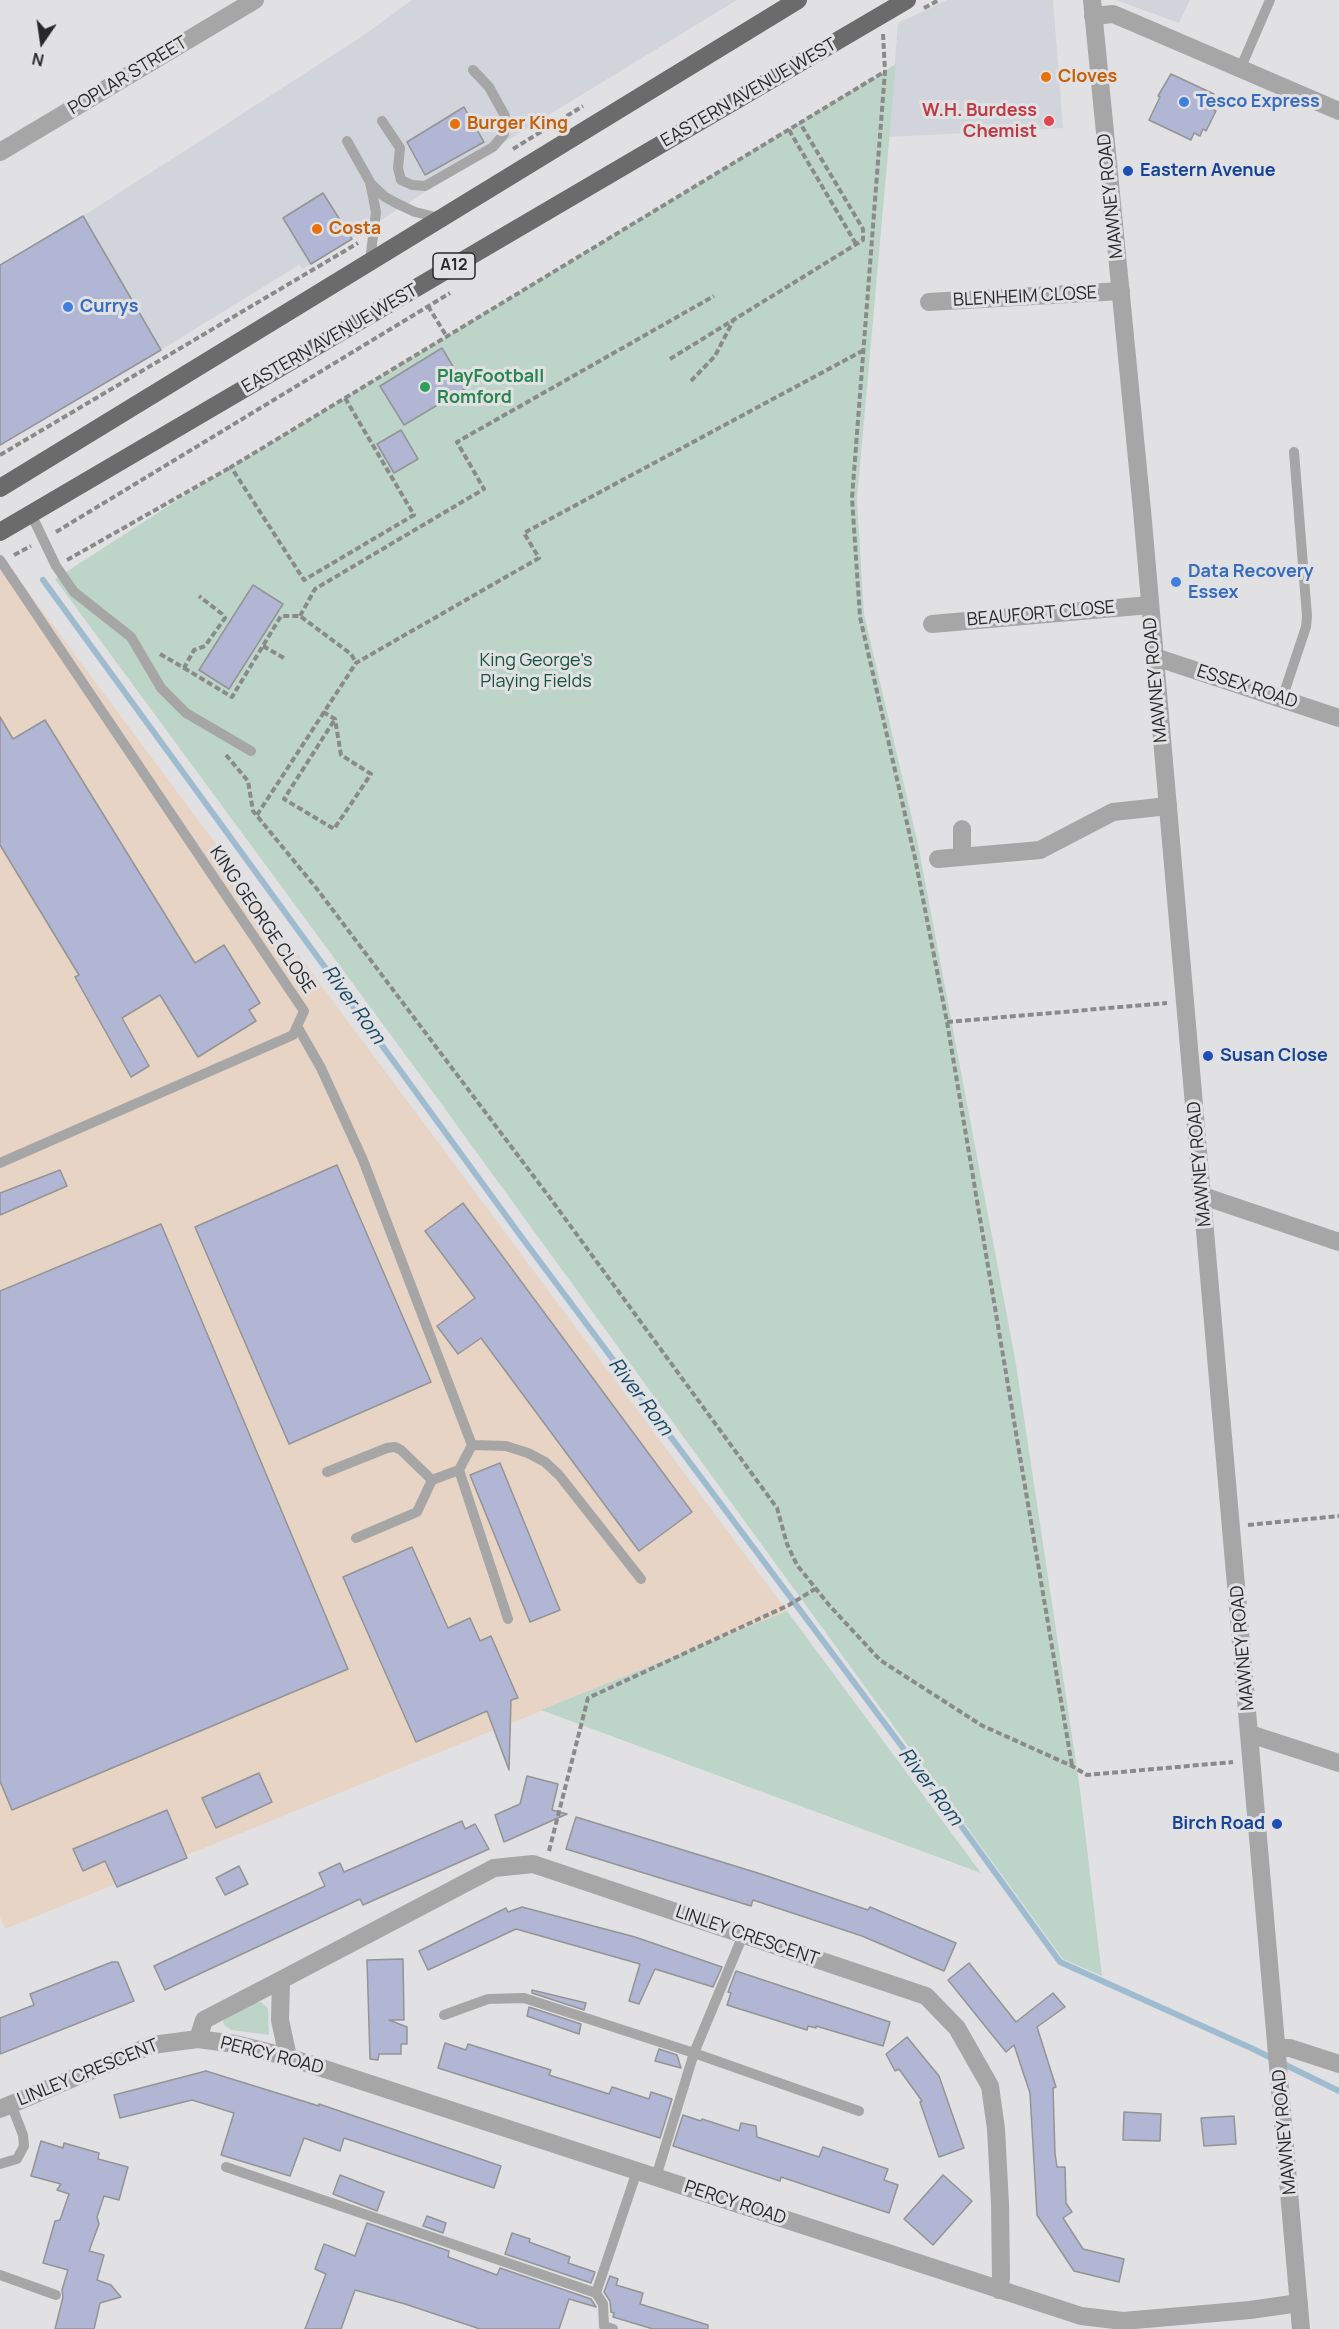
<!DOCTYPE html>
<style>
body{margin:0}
#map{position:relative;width:1339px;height:2329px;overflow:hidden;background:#e1e1e3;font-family:Manrope,sans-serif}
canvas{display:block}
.north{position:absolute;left:12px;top:12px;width:60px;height:60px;-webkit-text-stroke:4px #e1e1e3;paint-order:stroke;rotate:193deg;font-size:16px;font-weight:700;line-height:24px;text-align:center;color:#282828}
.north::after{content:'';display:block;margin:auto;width:21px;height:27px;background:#282828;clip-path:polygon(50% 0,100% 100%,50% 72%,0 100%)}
</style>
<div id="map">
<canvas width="1339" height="2329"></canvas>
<div class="north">N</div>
</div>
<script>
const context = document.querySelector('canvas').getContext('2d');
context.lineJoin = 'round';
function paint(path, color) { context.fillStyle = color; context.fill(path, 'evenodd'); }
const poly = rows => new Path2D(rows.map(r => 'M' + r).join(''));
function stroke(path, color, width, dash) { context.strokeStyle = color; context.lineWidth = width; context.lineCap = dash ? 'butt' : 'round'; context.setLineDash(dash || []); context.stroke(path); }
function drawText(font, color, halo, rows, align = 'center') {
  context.font = font + ' Manrope,sans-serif'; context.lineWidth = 6; context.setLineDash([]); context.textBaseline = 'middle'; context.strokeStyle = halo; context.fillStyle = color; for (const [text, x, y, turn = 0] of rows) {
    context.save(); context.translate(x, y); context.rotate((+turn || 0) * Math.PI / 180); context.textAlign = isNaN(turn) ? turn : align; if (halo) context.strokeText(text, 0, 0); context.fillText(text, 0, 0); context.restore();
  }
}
paint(poly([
 [412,0,737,0,524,130,303,269,299,265,161,350,0,445,0,265,83,216,222,127,364,35],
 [947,0,1053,0,1063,128,889,137,898,23],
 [1116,0,1190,0,1179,23]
]), '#d2d4db');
paint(poly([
 [9,566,787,1611,5,1929,0,1917,0,571]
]), '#e7d4c4');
paint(poly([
 [896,64,857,499,864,614,918,844,1015,1358,1080,1789,1102,1976,1063,1959,432,1091,55,579,198,487],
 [787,1611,981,1873,541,1710],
 [261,2002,268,2008,269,2035,231,2030,223,2024,224,2018,255,2003]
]), '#bdd5c9');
stroke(poly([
 [43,580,520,1235,962,1827,1060,1962,1251,2048,1339,2091]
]), '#9ebbd0', 6);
const building = poly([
 [1171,74,1214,94,1208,107,1216,111,1206,131,1203,129,1200,136,1194,133,1191,140,1149,120,1160,97,1158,96,1171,74],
 [464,107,484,142,425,175,407,142,464,107],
 [323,193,352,239,311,264,283,218,323,193],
 [83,216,161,350,0,445,0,265,83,216],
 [442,348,466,388,404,425,380,386,442,348],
 [401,430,418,459,394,473,377,444,401,430],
 [253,585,283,604,229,689,199,670,253,585],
 [0,717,13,739,45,720,195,963,224,945,260,1003,249,1010,256,1021,198,1057,160,995,122,1018,149,1066,131,1077,75,977,79,975,0,845,0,717],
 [337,1165,431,1382,289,1444,195,1227,337,1165],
 [60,1170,67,1186,0,1215,0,1193,60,1170],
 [463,1203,692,1512,639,1551,481,1338,458,1354,437,1326,475,1298,425,1231,463,1203],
 [161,1224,348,1669,12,1810,0,1781,0,1291,161,1224],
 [500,1463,560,1610,530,1622,470,1475,500,1463],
 [412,1547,448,1628,470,1618,480,1641,491,1636,518,1698,511,1700,509,1770,487,1711,416,1742,343,1577,412,1547],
 [259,1773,272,1802,216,1828,202,1798,259,1773],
 [527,1776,558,1784,552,1810,567,1814,504,1842,495,1815,520,1804,527,1776],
 [167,1810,187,1858,117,1887,105,1861,83,1871,73,1849,167,1810],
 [576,1817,761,1874,868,1910,870,1907,956,1943,944,1971,862,1936,753,1900,751,1906,566,1849,576,1817],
 [462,1821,465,1829,475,1824,489,1849,363,1905,360,1899,165,1990,154,1966,325,1886,319,1873,340,1863,344,1872,462,1821],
 [239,1866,248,1884,225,1895,216,1878,239,1866],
 [522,1907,635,1937,722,1967,713,1987,655,1969,639,2004,629,2001,640,1964,516,1929,428,1970,419,1951,506,1908,508,1912,522,1907],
 [403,1959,404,2020,389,2020,407,2027,407,2044,401,2044,401,2054,379,2054,378,2060,370,2059,367,1960,403,1959],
 [112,1962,118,1962,134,2001,0,2054,0,2018,34,2005,30,1994,112,1962],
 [969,1963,1016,2022,1053,1993,1065,2007,1037,2027,1056,2087,1053,2088,1055,2153,1057,2167,1065,2167,1066,2203,1072,2212,1063,2218,1083,2249,1124,2259,1119,2282,1074,2271,1037,2215,1030,2093,1014,2045,1006,2052,948,1980,969,1963],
 [736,1971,890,2022,883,2046,816,2026,816,2028,808,2026,807,2030,727,2005,731,1993,728,1992,736,1971],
 [532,1990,586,2003,584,2010,532,1993,532,1990],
 [529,2007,581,2024,579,2034,527,2016,529,2007],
 [907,2037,939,2076,964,2148,939,2157,920,2102,922,2101,899,2069,895,2071,886,2054,907,2037],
 [445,2043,466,2050,468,2044,551,2070,549,2075,609,2094,612,2087,649,2099,651,2092,672,2099,660,2138,438,2068,445,2043],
 [659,2049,677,2055,681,2068,655,2061,659,2049],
 [206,2071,319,2106,319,2104,501,2166,494,2188,344,2138,340,2151,304,2138,290,2176,221,2155,234,2113,192,2100,120,2118,114,2095,206,2071],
 [1124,2112,1161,2114,1160,2141,1123,2140,1124,2112],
 [683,2115,701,2121,702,2119,739,2131,741,2123,756,2126,757,2137,819,2157,823,2147,888,2169,884,2180,898,2185,889,2213,781,2177,780,2181,673,2146,683,2115],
 [1234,2116,1236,2144,1204,2146,1201,2118,1234,2116],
 [41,2141,63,2148,64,2143,99,2153,98,2159,128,2167,119,2200,104,2196,97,2217,99,2224,89,2251,104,2255,97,2280,111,2285,121,2297,100,2303,94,2329,55,2329,63,2297,62,2290,68,2270,43,2263,55,2221,60,2220,69,2194,57,2190,61,2184,31,2176,41,2141],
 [340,2175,384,2192,377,2211,333,2194,340,2175],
 [943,2175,972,2201,933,2245,904,2219,943,2175],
 [427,2216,446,2223,443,2233,423,2226,427,2216],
 [367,2223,449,2251,448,2257,497,2275,500,2268,591,2299,596,2307,569,2299,559,2329,480,2329,405,2304,355,2290,341,2329,305,2329,326,2274,315,2269,324,2244,355,2256,367,2223],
 [512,2233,530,2239,529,2242,570,2257,568,2263,595,2272,591,2283,505,2254,512,2233],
 [610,2276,618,2279,616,2285,643,2293,640,2304,708,2325,708,2329,653,2329,613,2317,614,2313,611,2312,610,2301,604,2292,610,2276]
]);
paint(building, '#b0b6d4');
stroke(building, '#949495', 1.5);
stroke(poly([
 [924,8,939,0],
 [883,34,885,71,852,498,860,617,915,858,947,1022,1072,1766],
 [789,130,856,244],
 [513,149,583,106],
 [428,306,447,337],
 [670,359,863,240,863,229,800,123],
 [691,381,715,356,733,321],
 [345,398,884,72],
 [345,398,414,515,304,580,231,467,345,398],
 [0,455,358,243],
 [56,532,450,293],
 [14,555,31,546],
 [67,560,231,467],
 [300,616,315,589,484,489,457,442,714,296],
 [263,646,284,658],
 [160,654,184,668,194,650,205,646,225,618,222,614,199,596],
 [184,668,232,697,281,616,300,616,351,654,356,663],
 [323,712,335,719,341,755,371,774,334,829,284,799,335,719],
 [226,755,248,781,253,811,317,889,550,1198,777,1508,787,1544,797,1565,829,1605,880,1660,981,1725,1072,1766,1087,1775,1233,1762],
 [257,815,356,663,539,558,524,533,864,350],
 [947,1022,1167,1003],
 [1248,1525,1339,1516],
 [549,1851,588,1698,789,1605,815,1589]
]), '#8a8a8b', 4, [6, 3]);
stroke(poly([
 [1241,67,1270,0],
 [382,121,400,148,398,168,401,180,412,185,425,186,493,147,504,134,505,116,489,87,473,70],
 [347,141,370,182,376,212,370,261],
 [370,183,385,197,398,204,415,212,440,218],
 [31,514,56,566,74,592,131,637,161,688,186,713,251,751],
 [0,560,304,1011,293,1035,0,1163],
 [1282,699,1306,627,1307,616,1294,452],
 [297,1026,321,1068,363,1160,472,1445,459,1470,508,1619],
 [472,1445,506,1446,528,1453,545,1462,559,1475,641,1579],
 [327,1472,387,1448,395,1447,401,1450,432,1480],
 [356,1538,417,1512,432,1480,459,1470],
 [444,2015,488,1999,524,1998,694,2053,859,2111],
 [0,2164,17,2159,24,2146,23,2135,11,2104],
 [226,2167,596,2293],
 [656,2177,694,2053,743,1935],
 [0,2275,56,2295],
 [613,2329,604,2326,603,2304,596,2293,637,2171]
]), '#a6a6a6', 10);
stroke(poly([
 [1093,16,1113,14,1132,22,1339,111],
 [0,152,255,0],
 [929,302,1121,291],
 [932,624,1150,605],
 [1155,657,1339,718],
 [962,829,962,856],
 [938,859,1040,850,1113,812,1168,806],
 [1203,1196,1339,1242],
 [1250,1734,1339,1763],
 [281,1980,280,2020,288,2057],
 [198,2039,204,2020,281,1980,494,1868,533,1864,926,1996,957,2028,990,2086,996,2129,1000,2204,1001,2278,999,2290],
 [1277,2048,1290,2048,1339,2064],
 [0,2109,152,2045,198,2039,235,2044,288,2057,1081,2316,1123,2321,1250,2310,1299,2303]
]), '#a6a6a6', 18);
stroke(poly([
 [1092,0,1142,510,1301,2329]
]), '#a6a6a6', 18);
stroke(poly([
 [0,488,798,0],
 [0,532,907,0]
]), '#6c6b6b', 18);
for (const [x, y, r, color] of [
 [1046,77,6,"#e8710a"],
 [1184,102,6,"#3f7fe0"],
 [1049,121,6,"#e0444e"],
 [455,124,6,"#e8710a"],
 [1128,171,6,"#1a4fb4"],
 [317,229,6,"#e8710a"],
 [68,307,6,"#3f7fe0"],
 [425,387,6,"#2e9e5b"],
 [1176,582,6,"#3f7fe0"],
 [1208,1056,6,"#1a4fb4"],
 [1277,1824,6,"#1a4fb4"]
]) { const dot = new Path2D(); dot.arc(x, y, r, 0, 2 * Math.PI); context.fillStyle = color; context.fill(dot); stroke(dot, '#e1e1e3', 2); }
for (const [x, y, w] of [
 [454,266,42]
]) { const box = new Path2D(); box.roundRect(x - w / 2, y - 13, w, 26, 4.5); context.fillStyle = '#e1e1e3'; context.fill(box); stroke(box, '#282828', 1.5); }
drawText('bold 16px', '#282828', null, [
 ["A12",454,266]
]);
drawText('18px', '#282828', '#e1e1e3', [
 ["POPLAR STREET",128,76,-31],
 ["EASTERN AVENUE WEST",749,93,-30],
 ["MAWNEY ROAD",1111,196,-96],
 ["BLENHEIM CLOSE",1025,297,-3],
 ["EASTERN AVENUE WEST",330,339,-30],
 ["BEAUFORT CLOSE",1041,614,-5],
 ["MAWNEY ROAD",1156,680,-95],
 ["ESSEX ROAD",1247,687,18],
 ["KING GEORGE CLOSE",262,920,56],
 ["MAWNEY ROAD",1200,1164,-95],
 ["MAWNEY ROAD",1243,1648,-95],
 ["LINLEY CRESCENT",747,1936,19],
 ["PERCY ROAD",272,2056,14],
 ["LINLEY CRESCENT",88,2073,-22],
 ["MAWNEY ROAD",1285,2132,-95],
 ["PERCY ROAD",735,2203,18]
]);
drawText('bold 18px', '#c56008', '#e1e1e3', [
 ["Cloves",1058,77],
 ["Burger King",467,124],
 ["Costa",329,229]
], 'left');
drawText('bold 18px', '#366cbe', '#e1e1e3', [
 ["Tesco Express",1196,102],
 ["Currys",80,307],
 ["Data Recovery",1188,572],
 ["Essex",1188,593]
], 'left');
drawText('bold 18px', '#be3a42', '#e1e1e3', [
 ["W.H. Burdess",1037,111],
 ["Chemist",1037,132]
], 'right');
drawText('bold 18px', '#164399', '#e1e1e3', [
 ["Eastern Avenue",1140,171],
 ["Susan Close",1220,1056],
 ["Birch Road",1265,1824,"right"]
], 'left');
drawText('bold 18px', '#27864d', '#e1e1e3', [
 ["PlayFootball",437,377],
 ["Romford",437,398]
], 'left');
drawText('18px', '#16533c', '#e1e1e3', [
 ["King George's",536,661],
 ["Playing Fields",536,682]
]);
drawText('italic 20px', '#164866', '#e1e1e3', [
 ["River Rom",353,1005,54],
 ["River Rom",640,1397,53],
 ["River Rom",930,1787,53]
]);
</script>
